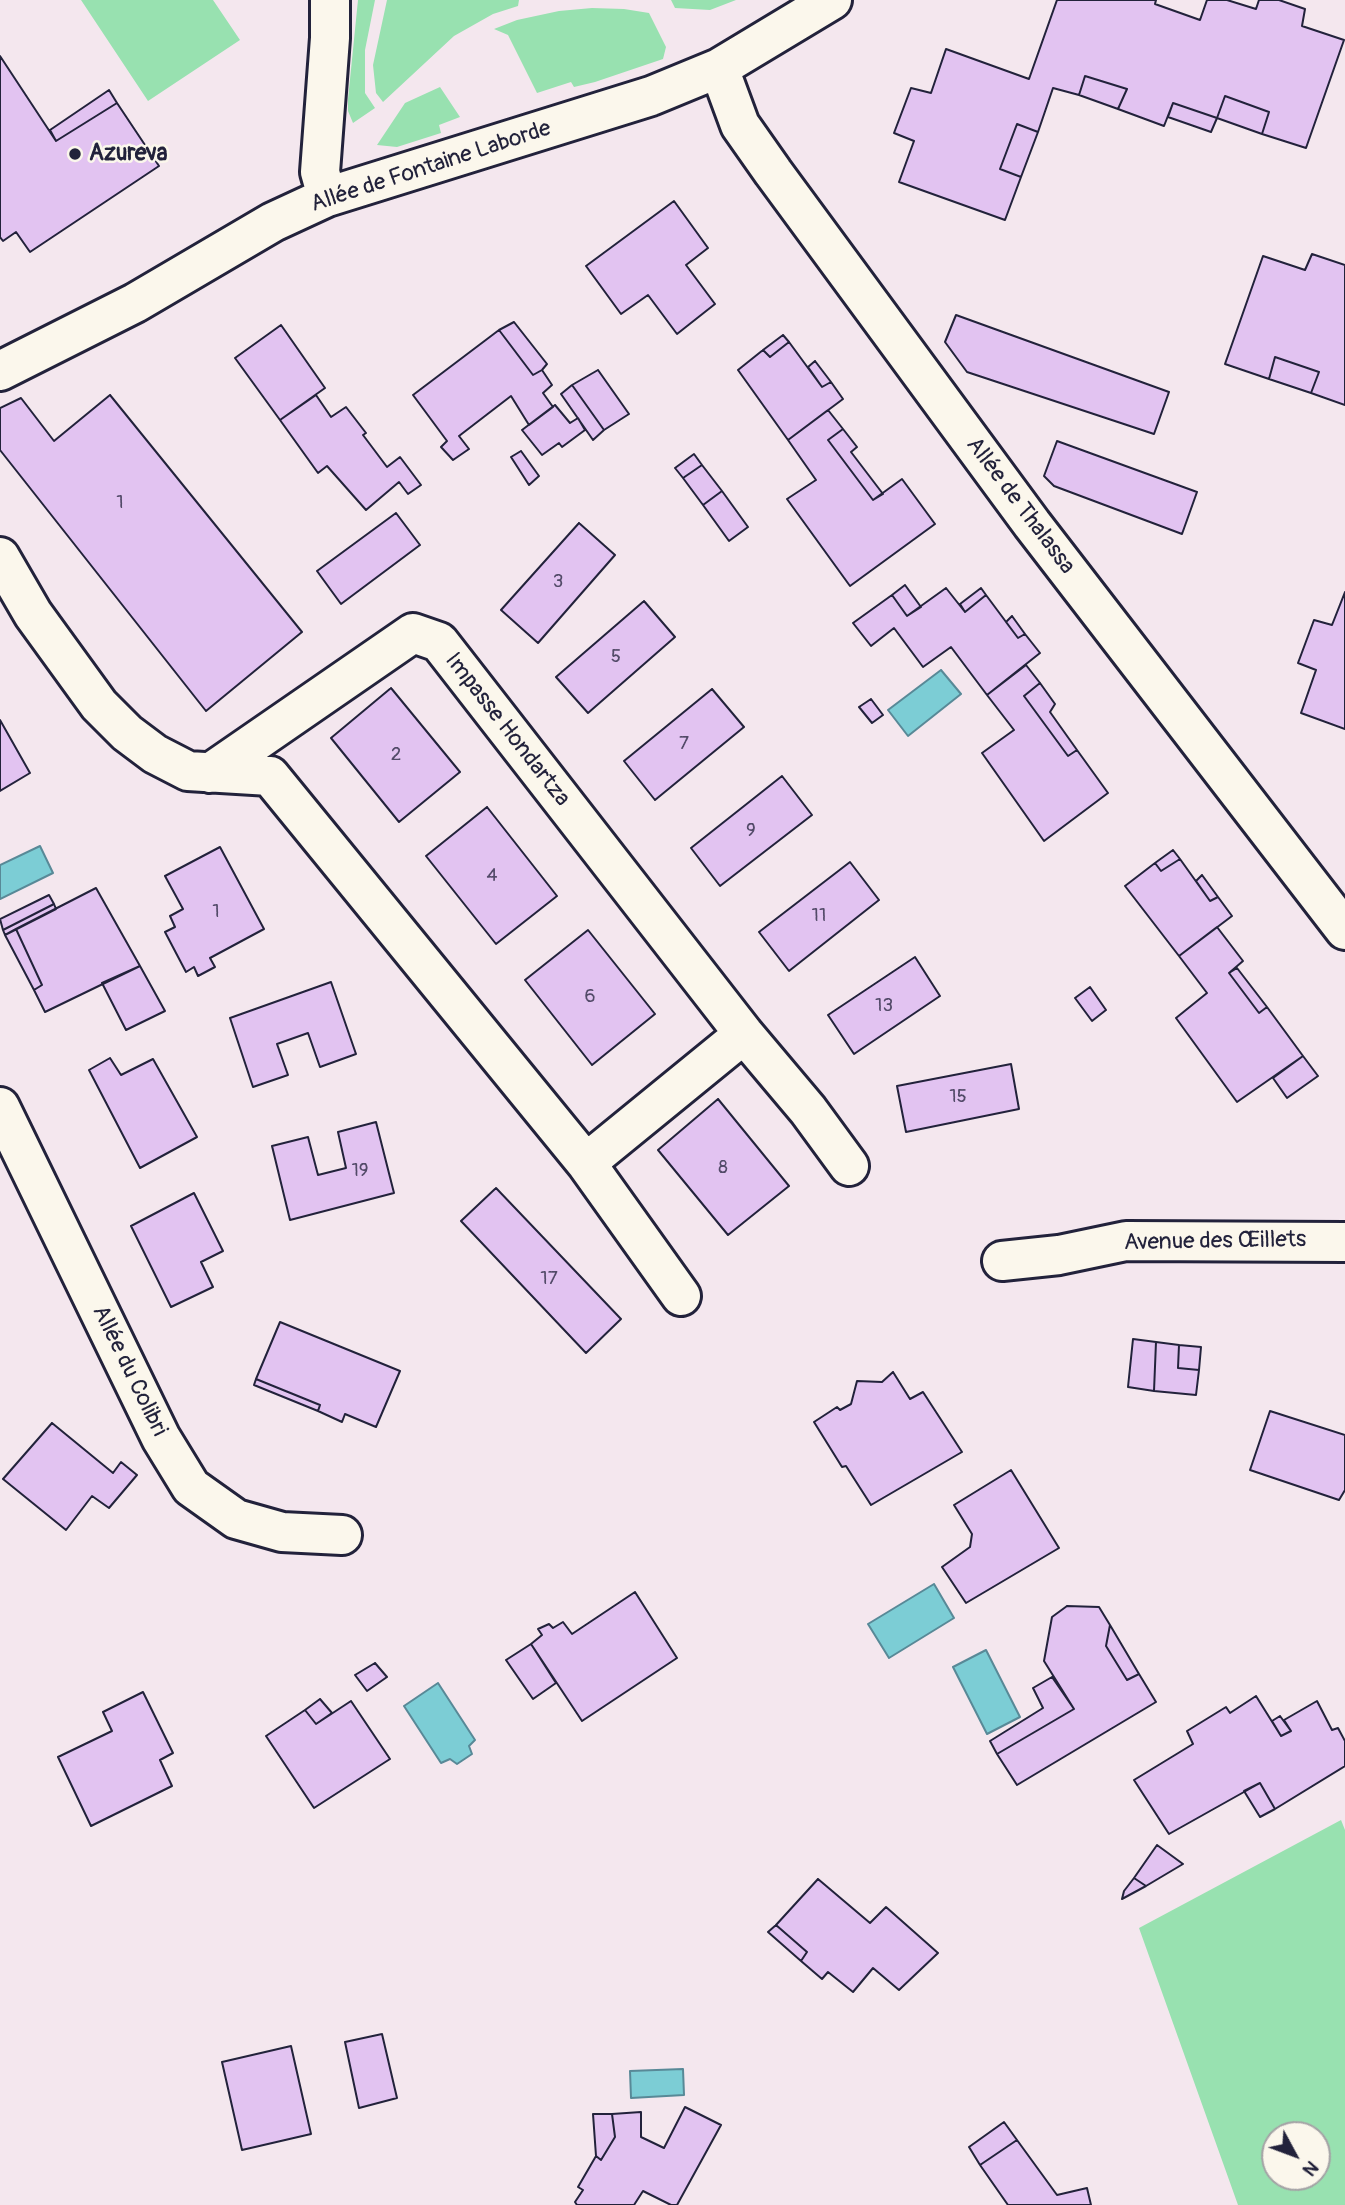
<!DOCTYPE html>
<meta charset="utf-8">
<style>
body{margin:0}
#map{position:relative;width:1345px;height:2205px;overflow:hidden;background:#f4e7ee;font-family:Pangolin,sans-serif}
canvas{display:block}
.north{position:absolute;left:1261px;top:2121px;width:70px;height:70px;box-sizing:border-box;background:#fbf7ec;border:2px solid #a4a2a5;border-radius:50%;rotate:131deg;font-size:19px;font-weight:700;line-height:28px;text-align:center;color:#22223b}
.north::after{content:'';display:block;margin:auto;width:24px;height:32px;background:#22223b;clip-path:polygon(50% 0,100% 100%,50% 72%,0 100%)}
</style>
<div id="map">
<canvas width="1345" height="2205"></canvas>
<div class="north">N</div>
</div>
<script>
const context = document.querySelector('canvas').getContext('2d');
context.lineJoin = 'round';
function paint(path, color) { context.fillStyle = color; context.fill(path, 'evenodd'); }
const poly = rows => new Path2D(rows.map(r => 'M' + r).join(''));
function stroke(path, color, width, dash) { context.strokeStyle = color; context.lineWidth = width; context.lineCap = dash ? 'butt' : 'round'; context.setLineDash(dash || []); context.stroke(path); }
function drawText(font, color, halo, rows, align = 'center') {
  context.font = font + ' Pangolin,sans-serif'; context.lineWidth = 5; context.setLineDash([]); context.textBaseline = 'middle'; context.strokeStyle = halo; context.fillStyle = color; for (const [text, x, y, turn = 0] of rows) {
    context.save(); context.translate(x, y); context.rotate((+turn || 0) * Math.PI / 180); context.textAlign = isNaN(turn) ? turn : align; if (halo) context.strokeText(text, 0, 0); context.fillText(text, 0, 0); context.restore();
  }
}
paint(poly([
 [81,0,213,0,240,40,148,101],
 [358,0,375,0,365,50,365,93,375,108,353,123,348,111,348,99],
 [387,0,519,0,518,6,493,14,454,36,383,102,376,93,373,65],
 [671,0,736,0,710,10,675,8],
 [592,8,624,9,649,13,666,47,663,59,595,82,574,87,571,82,537,93,508,35,494,29,517,20,559,11],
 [440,87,460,117,439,125,441,133,397,147,377,145,405,103],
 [1341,1820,1345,1830,1345,2205,1238,2205,1139,1928],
 [1275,2135,1317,2135,1317,2177,1275,2177]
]), '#98e1b0');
const water = poly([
 [941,670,961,694,908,736,888,710,941,670],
 [40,846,53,873,0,899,0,865,40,846],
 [934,1584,954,1618,889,1658,868,1624,934,1584],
 [986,1650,1020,1717,987,1734,953,1667,986,1650],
 [438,1683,475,1740,469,1746,472,1754,457,1764,450,1759,441,1763,404,1706,438,1683],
 [683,2069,684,2095,631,2098,630,2071,683,2069]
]);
paint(water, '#7ccdd5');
stroke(water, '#588997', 2);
const building = poly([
 [1057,0,1156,0,1155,4,1200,20,1207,0,1227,0,1256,9,1259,0,1279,0,1305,9,1302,26,1344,40,1306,148,1262,134,1269,112,1225,96,1217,118,1173,103,1164,126,1118,109,1127,89,1085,76,1079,95,1053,88,1038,132,1017,124,1000,169,1021,177,1005,220,899,182,914,141,894,133,911,88,931,93,946,49,1029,79,1057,0],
 [0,56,56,141,117,103,159,166,30,252,16,232,3,241,0,237,0,56],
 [1085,76,1127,89,1118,109,1079,95,1085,76],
 [109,90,117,103,56,141,50,130,109,90],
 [1225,96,1269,112,1262,134,1217,118,1225,96],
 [1173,103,1217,118,1211,132,1168,117,1173,103],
 [1017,124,1038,132,1021,177,1000,169,1017,124],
 [674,201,708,248,686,265,715,304,677,334,648,295,621,314,586,266,674,201],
 [1312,254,1345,265,1345,405,1311,393,1319,372,1275,357,1269,379,1225,364,1263,256,1305,270,1312,254],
 [956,315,1169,392,1154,434,967,372,945,342,956,315],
 [514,322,547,364,542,370,533,375,499,330,514,322],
 [281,325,325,388,280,420,235,358,281,325],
 [499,330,533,375,542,370,552,385,543,393,553,407,529,425,511,396,459,436,469,449,453,460,441,447,447,441,413,395,499,330],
 [783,335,789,342,770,357,763,350,783,335],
 [789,342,822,387,831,382,843,399,788,440,738,370,763,350,770,357,789,342],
 [1275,357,1319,372,1311,393,1269,379,1275,357],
 [815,361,831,382,822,387,808,367,815,361],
 [598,370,629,414,604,430,572,385,598,370],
 [572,385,604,430,593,440,561,394,572,385],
 [110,395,302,632,206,711,0,450,0,408,21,398,54,441,110,395],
 [316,395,331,417,346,407,366,433,363,435,387,467,400,457,421,485,408,494,399,482,366,510,327,466,318,473,280,420,316,395],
 [555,405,570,423,578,418,585,430,562,447,559,443,542,455,522,430,555,405],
 [828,410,843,429,828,440,873,500,902,479,935,524,850,586,787,499,816,480,788,440,828,410],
 [843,429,857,447,851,452,883,494,873,500,828,440,843,429],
 [1057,441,1197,492,1182,534,1054,486,1044,476,1057,441],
 [521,451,539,476,529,485,511,457,521,451],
 [694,454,702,465,683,478,675,468,694,454],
 [702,465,722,491,703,505,683,478,702,465],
 [722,491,748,527,729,541,703,505,722,491],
 [396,513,420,545,341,604,317,571,396,513],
 [579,523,615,555,538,643,501,610,579,523],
 [905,585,921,607,907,616,892,595,905,585],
 [946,588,965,612,986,595,1018,638,1025,634,1040,653,987,695,951,647,923,667,894,628,871,646,853,623,892,595,907,616,946,588],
 [981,588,986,595,965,612,960,604,981,588],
 [1345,592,1345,729,1301,713,1316,670,1298,663,1314,620,1332,625,1345,592],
 [644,601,675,637,588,713,556,677,644,601],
 [1012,616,1025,634,1018,638,1006,622,1012,616],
 [1026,665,1040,683,1024,696,1068,756,1077,750,1108,793,1044,841,982,753,1014,730,987,695,1026,665],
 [1040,683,1055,704,1050,712,1077,750,1068,756,1024,696,1040,683],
 [391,688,460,772,399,822,331,738,391,688],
 [712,689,744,727,655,800,624,761,712,689],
 [871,699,883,715,872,723,859,707,871,699],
 [0,720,30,773,0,791,0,720],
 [782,776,812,815,720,886,691,848,782,776],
 [487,807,557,896,496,944,426,856,487,807],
 [220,847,264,929,210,958,215,967,198,976,194,967,186,972,165,932,175,927,170,916,183,909,165,876,220,847],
 [1173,850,1180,859,1161,871,1155,863,1173,850],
 [1180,859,1210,901,1218,897,1232,916,1179,956,1125,886,1155,863,1161,871,1180,859],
 [850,862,879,900,789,971,759,932,850,862],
 [1202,875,1218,897,1210,901,1196,881,1202,875],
 [96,888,140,966,45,1012,34,990,42,985,16,929,96,888],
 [49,895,54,904,3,930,0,919,49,895],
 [54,904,56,909,5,935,3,930,54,904],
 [1217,927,1243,961,1229,973,1259,1013,1267,1007,1303,1056,1237,1102,1176,1018,1207,993,1179,956,1217,927],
 [16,929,42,985,34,990,5,935,16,929],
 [588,930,655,1014,592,1065,525,980,588,930],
 [915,957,940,996,854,1054,828,1015,915,957],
 [140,966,165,1011,126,1030,102,983,140,966],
 [1237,968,1267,1007,1259,1013,1229,973,1237,968],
 [331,982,356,1054,320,1067,308,1033,277,1044,288,1075,253,1087,230,1018,331,982],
 [1090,987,1106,1010,1092,1021,1075,998,1090,987],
 [1303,1056,1318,1076,1287,1098,1273,1078,1303,1056],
 [110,1058,121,1075,153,1059,197,1137,140,1168,89,1070,110,1058],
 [1011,1064,1019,1109,906,1132,897,1086,1011,1064],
 [718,1099,789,1186,728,1235,658,1150,718,1099],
 [376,1122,394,1193,290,1220,272,1146,308,1137,318,1175,346,1168,338,1132,376,1122],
 [496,1188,621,1319,586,1353,461,1221,496,1188],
 [194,1193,223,1251,201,1262,213,1287,171,1307,131,1226,194,1193],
 [280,1322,400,1371,376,1427,345,1414,342,1422,318,1411,320,1405,256,1379,280,1322],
 [1133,1339,1156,1342,1154,1391,1128,1387,1133,1339],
 [1156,1342,1179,1345,1178,1368,1199,1370,1196,1395,1154,1391,1156,1342],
 [1179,1345,1201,1347,1199,1370,1178,1368,1179,1345],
 [893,1372,910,1399,923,1392,962,1452,871,1505,846,1466,842,1467,814,1422,837,1407,840,1410,851,1404,857,1381,882,1382,893,1372],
 [256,1379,320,1405,318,1411,254,1385,256,1379],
 [1270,1411,1345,1435,1345,1490,1339,1500,1250,1470,1270,1411],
 [52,1423,113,1473,121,1462,137,1475,109,1508,92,1496,66,1530,3,1479,52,1423],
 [1011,1470,1059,1548,966,1603,942,1567,970,1547,972,1534,954,1505,1011,1470],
 [635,1592,677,1658,582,1721,531,1644,542,1635,538,1629,549,1624,553,1628,563,1622,572,1634,635,1592],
 [1067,1606,1099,1607,1110,1625,1106,1646,1127,1680,1139,1674,1156,1702,1017,1785,997,1754,1074,1709,1044,1661,1052,1617,1067,1606],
 [1110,1625,1139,1674,1127,1680,1106,1646,1110,1625],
 [531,1644,556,1683,533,1699,506,1660,531,1644],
 [375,1663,387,1677,367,1691,355,1675,375,1663],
 [1052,1677,1074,1709,997,1754,990,1741,1043,1708,1033,1688,1052,1677],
 [143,1692,173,1753,160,1760,172,1786,91,1826,58,1757,112,1731,103,1712,143,1692],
 [1256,1696,1281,1736,1291,1731,1284,1720,1317,1701,1332,1730,1338,1728,1345,1741,1345,1766,1275,1809,1260,1783,1169,1834,1134,1780,1193,1744,1187,1731,1226,1707,1230,1713,1256,1696],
 [320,1699,332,1713,316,1724,305,1710,320,1699],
 [351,1701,390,1759,314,1808,266,1736,305,1710,316,1724,351,1701],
 [1280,1716,1291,1731,1281,1736,1272,1721,1280,1716],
 [1260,1783,1275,1809,1260,1817,1244,1791,1260,1783],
 [1157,1845,1183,1864,1146,1886,1134,1878,1157,1845],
 [1134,1878,1146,1886,1122,1899,1124,1891,1134,1878],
 [818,1879,870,1923,886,1907,938,1953,899,1990,873,1968,853,1992,828,1972,822,1979,801,1961,807,1952,776,1925,818,1879],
 [776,1925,807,1952,801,1961,768,1932,776,1925],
 [382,2034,397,2098,359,2108,345,2042,382,2034],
 [291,2046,311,2134,242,2150,222,2062,291,2046],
 [685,2107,721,2125,677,2205,671,2205,643,2191,634,2205,577,2205,575,2202,583,2190,578,2187,596,2156,601,2160,615,2137,612,2114,641,2112,641,2137,664,2148,685,2107],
 [593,2114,612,2114,615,2137,601,2160,596,2156,593,2114],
 [1004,2122,1017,2140,980,2165,969,2147,1004,2122],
 [1017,2140,1057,2195,1087,2188,1091,2205,1008,2205,980,2165,1017,2140]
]);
paint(building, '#e2c3f1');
stroke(building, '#22223b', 2);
const minor = poly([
 [719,68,740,125,773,172,1032,524,1345,930],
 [327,197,320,172,330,38,330,0],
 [0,371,135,303,273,222,327,197,651,96,719,68,832,0],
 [0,557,33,614,99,705,127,733,155,754,188,771,270,776,586,1163,681,1296],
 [210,773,413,633,439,642,744,1034,808,1110,849,1166],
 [0,1107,161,1438,191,1487,236,1519,282,1532,342,1535],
 [586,1163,744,1034],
 [1002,1261,1059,1255,1126,1241,1345,1242]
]);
stroke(minor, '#22223b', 44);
stroke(minor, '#fbf7ec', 38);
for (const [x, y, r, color] of [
 [75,154,7,"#22223b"]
]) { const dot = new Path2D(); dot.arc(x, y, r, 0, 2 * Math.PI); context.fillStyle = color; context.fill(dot); stroke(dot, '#fbf7ec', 2.5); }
drawText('19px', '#524a68', null, [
 ["1",120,503],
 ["3",558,582],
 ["5",616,657],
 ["7",684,744],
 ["2",396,755],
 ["9",751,831],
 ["4",492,876],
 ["1",216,912],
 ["11",819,916],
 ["6",590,997],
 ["13",884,1006],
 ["15",958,1097],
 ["8",723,1168],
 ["19",360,1171],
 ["17",549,1279]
]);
drawText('bold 23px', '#22223b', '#fbf7ec', [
 ["Azureva",89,154]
], 'left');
drawText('23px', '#22223b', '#fbf7ec', [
 ["Allée de Fontaine Laborde",431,167,-18],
 ["Allée de Thalassa",1020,506,53],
 ["Impasse Hondartza",507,730,52],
 ["Avenue des Œillets",1215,1242,-1],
 ["Allée du Colibri",129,1371,64]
]);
</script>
